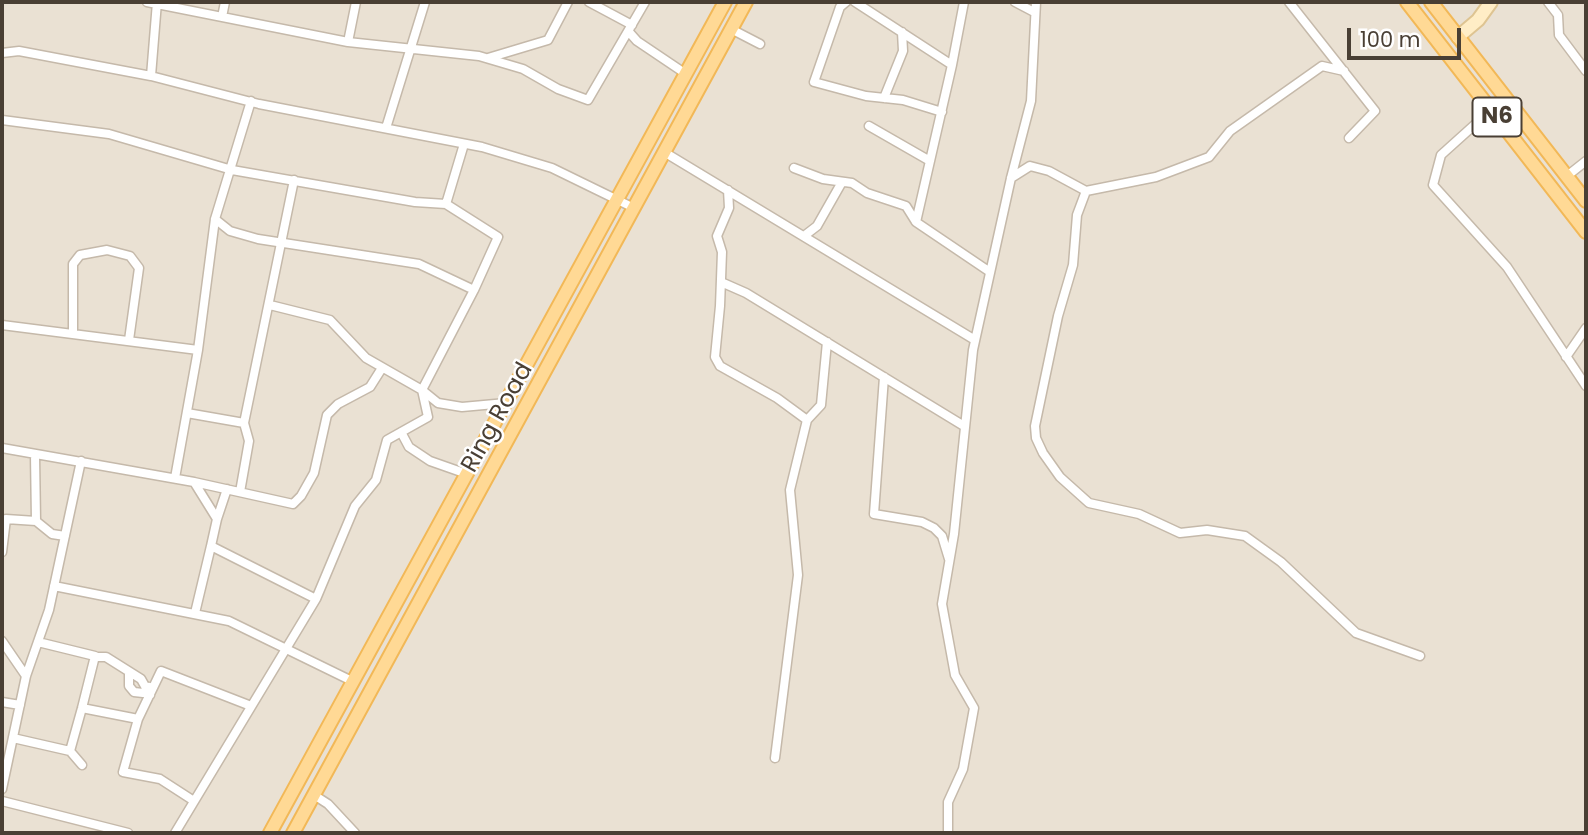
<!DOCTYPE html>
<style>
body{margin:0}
#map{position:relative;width:1588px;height:835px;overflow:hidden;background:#f5efe6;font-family:Poppins,sans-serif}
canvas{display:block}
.frame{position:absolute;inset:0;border:4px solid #493f34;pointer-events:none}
.scale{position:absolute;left:1347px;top:28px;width:114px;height:32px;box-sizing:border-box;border:4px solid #493f34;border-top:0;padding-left:9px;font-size:21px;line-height:24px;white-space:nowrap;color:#493f34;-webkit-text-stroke:5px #fff;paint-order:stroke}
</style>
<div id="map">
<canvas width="1588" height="835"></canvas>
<div class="frame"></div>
<div class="scale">100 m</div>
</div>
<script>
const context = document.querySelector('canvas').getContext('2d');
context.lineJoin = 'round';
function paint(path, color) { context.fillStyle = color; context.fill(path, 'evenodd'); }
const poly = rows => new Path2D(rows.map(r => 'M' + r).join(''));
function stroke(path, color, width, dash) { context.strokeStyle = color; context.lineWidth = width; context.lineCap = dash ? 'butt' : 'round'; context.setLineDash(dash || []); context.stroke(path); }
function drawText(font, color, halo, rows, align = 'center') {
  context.font = font + ' Poppins,sans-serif'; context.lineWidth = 5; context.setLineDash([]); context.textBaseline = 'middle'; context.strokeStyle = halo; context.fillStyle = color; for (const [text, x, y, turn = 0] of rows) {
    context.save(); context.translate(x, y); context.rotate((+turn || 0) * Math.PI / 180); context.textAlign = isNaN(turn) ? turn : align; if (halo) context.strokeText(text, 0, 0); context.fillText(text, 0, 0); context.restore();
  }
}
paint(poly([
 [2,2,1586,2,1586,833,2,833]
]), '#eae1d3');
const street = poly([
 [147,2,348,42,479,56,523,69,558,89,588,100,645,2],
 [589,2,632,25],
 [846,2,840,7,814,82,866,96,903,100,942,112],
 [1015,2,1034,12],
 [1289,2,1375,111,1349,138],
 [1548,2,1558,15,1559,35,1586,71],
 [222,17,225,2],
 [731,29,760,44],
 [629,32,637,41,686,74],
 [348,42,356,2],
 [2,53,19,51,151,76,259,104,482,147,552,168,634,208],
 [488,58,548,40,568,2],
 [952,65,964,2],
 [151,76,157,2],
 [884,98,903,51,902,32],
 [1491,110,1441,155,1433,185,1507,267,1586,386],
 [2,120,109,134,232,170,415,202,446,204,464,144],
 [869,126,930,161],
 [386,128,425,2],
 [664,152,975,340],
 [794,168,823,179,852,183,867,193,906,206,916,222,952,65,855,2],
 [1567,176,1586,161],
 [1011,178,1030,166,1049,171,1086,191,1156,177,1209,157,1230,131,1322,66,1344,71],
 [728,190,729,208,717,236,722,252,720,306,715,357,720,366,777,398,807,420],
 [1086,191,1077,215,1073,265,1058,316,1035,426,1036,438,1043,453,1060,477,1089,503,1139,514,1180,533,1207,530,1245,536,1281,562,1356,633,1420,656],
 [446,204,498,237,474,290],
 [916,222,990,272],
 [804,236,817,226,842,182],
 [721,282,746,293,964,426],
 [270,305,330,320,366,358,422,390,438,403,462,407,506,403],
 [2,325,198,350],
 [73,334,73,264,80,255,107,250,130,256,139,268,129,340],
 [1566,357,1586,328],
 [884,377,874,514,922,522,934,528,942,536,949,559],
 [187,413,244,423,249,441,240,492],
 [244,423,294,180],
 [401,432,409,447,430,461,467,474],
 [2,448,194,482,217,519,211,546,316,599],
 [175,478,198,350,215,219,251,101],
 [194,482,293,504,301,496,314,473,327,415,338,404,370,387,382,368],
 [217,519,227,489],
 [36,521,52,534,65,536],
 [2,552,6,519,36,521,35,455],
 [54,586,229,621,354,682],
 [195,613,211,546],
 [2,641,26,676],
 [95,657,106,657,141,679,150,695],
 [129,672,129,686,134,692,143,693,149,687],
 [2,702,20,705],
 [82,708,138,719,161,671,251,706],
 [138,719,123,772,160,779,194,801],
 [13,738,70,751,82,708,95,656,38,642],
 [70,751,82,765],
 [775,758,798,575,790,490,807,420,821,405,827,342],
 [2,789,26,676,49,610,81,461],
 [314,795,328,804,355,833],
 [2,801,128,833],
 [175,833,316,599,355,506,376,480,387,440,428,417,422,390,474,290,419,264,258,239,230,231,215,219],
 [948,833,948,802,963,769,974,708,955,675,942,604,954,534,973,350,1011,178,1031,101,1036,2]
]);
const secondary = poly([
 [1458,37,1478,20,1491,2]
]);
const primary = poly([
 [1407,2,1586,232],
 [1431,2,1586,201],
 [270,833,725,2],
 [293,833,746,2]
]);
stroke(street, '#c5b9aa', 11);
stroke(secondary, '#dec492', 16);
stroke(primary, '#f2b857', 16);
stroke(street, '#fff', 8);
stroke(secondary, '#ffedc6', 12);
stroke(primary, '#ffd995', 12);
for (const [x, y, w] of [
 [1497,117,49]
]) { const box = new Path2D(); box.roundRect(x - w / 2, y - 19.5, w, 39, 5); context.fillStyle = '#fff'; context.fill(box); stroke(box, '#493f34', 2); }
drawText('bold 23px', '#493f34', null, [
 ["N6",1497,117]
]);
drawText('24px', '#493f34', '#fff', [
 ["Ring Road",498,418,-61]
]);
</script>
